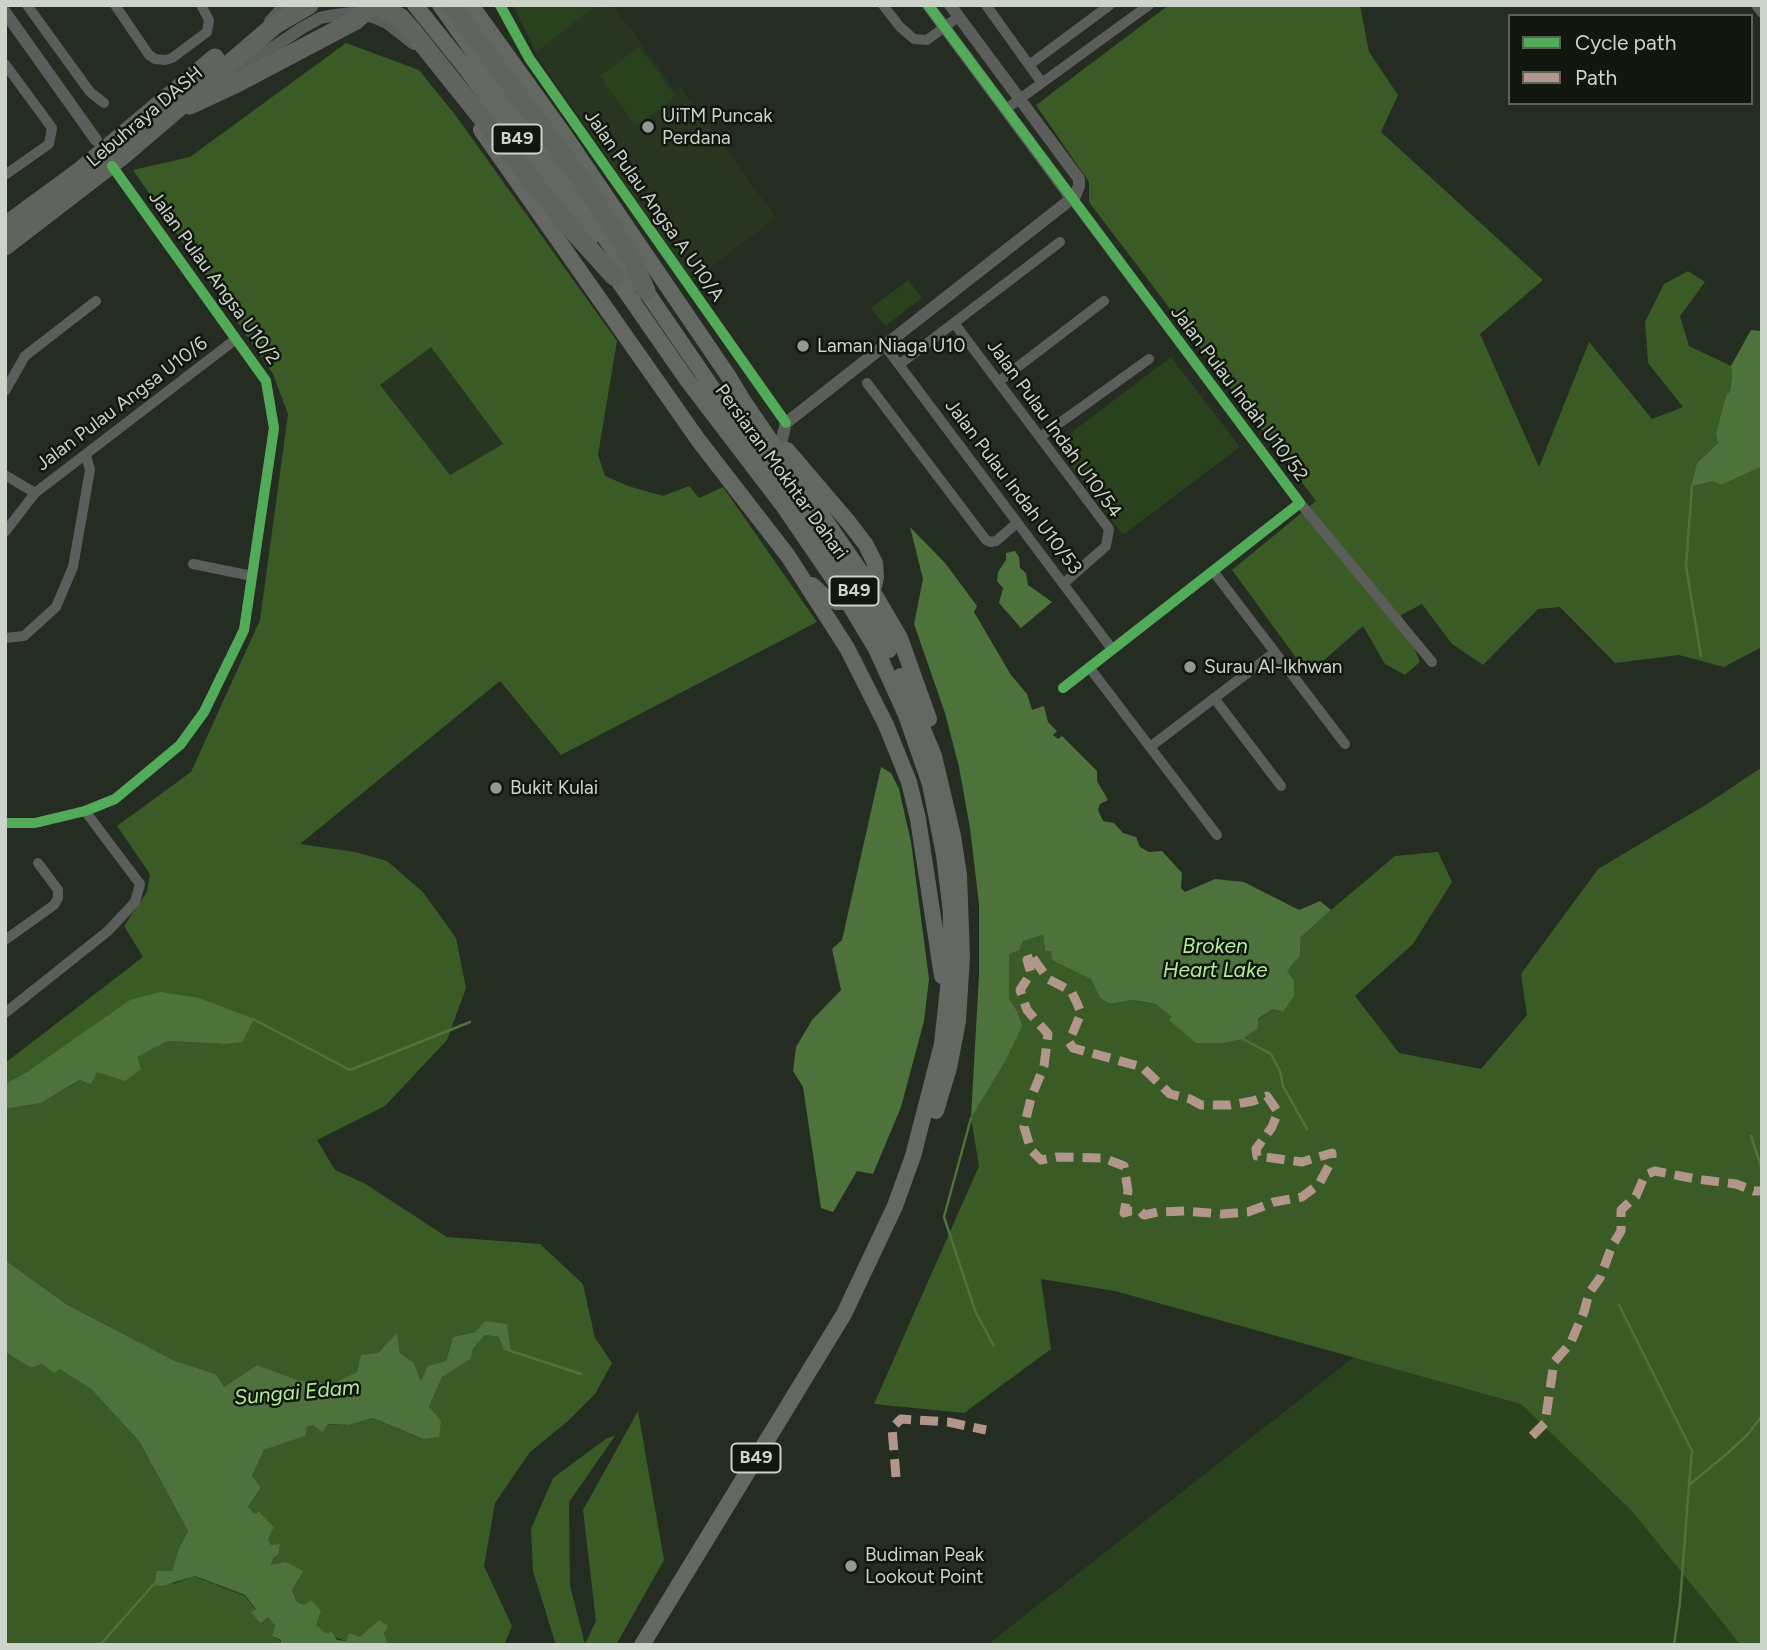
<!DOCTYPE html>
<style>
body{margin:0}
#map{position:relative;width:1767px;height:1650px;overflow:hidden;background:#252c22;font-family:Figtree,sans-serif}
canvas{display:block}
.frame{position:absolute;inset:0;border:7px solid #cdd4c9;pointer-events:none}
.legend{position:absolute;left:1508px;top:14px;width:245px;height:91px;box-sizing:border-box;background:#11160e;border:2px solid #5c6259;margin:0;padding:9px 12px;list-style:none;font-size:21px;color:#cdd4c9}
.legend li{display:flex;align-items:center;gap:14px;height:35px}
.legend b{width:35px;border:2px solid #5c6259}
</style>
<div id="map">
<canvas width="1767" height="1650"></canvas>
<div class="frame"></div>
<ul class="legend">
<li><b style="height:9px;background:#51ab58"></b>Cycle path</li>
<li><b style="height:9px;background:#b2968c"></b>Path</li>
</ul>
</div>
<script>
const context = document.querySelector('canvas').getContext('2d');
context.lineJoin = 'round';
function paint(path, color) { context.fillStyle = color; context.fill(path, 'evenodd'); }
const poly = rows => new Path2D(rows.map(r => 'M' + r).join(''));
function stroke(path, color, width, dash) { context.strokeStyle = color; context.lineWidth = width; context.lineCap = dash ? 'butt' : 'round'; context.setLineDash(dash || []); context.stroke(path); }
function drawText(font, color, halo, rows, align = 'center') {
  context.font = font + ' Figtree,sans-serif'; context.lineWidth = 5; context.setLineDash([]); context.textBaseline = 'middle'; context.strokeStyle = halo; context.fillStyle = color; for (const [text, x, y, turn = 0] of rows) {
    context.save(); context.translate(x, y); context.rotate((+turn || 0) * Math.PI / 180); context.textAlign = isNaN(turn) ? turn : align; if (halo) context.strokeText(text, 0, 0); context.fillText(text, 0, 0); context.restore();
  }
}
paint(poly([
 [512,5,613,5,675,91,681,87,776,218,684,287,602,170,611,163,536,54],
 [431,347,503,444,449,475,380,385]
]), '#283621');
paint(poly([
 [514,5,596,5,536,52],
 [639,47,674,94,673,99,636,126,600,76],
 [908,280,922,298,885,326,871,308],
 [1171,357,1240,447,1123,535,1055,445],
 [1762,1037,1762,1645,987,1645]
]), '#2a411e');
paint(poly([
 [1169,5,1360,5,1369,52,1398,95,1381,132,1543,280,1480,334,1539,467,1589,342,1652,419,1683,407,1648,363,1645,322,1664,284,1688,271,1705,282,1680,316,1689,346,1731,366,1732,377,1730,391,1726,396,1718,443,1697,463,1692,487,1762,466,1762,647,1724,667,1679,655,1615,663,1560,607,1538,609,1483,665,1452,644,1422,604,1401,615,1420,662,1405,675,1385,664,1363,626,1308,674,1232,570,1316,501,1089,202,1089,182,1036,105],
 [346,43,419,70,456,116,617,341,598,455,605,476,628,486,663,496,689,486,699,498,723,487,817,622,561,755,500,681,300,844,355,852,387,861,423,892,456,938,466,988,447,1040,385,1106,317,1140,335,1170,364,1183,447,1237,540,1244,583,1284,595,1338,612,1363,595,1394,568,1421,530,1452,495,1503,484,1566,512,1626,504,1645,388,1645,384,1633,368,1632,360,1637,346,1641,325,1634,315,1625,304,1605,297,1602,292,1589,302,1571,271,1565,273,1557,279,1554,280,1545,271,1545,248,1507,261,1489,252,1476,264,1450,304,1436,307,1427,313,1424,349,1425,373,1418,422,1439,429,1407,442,1377,471,1359,473,1349,485,1335,499,1337,507,1324,453,1337,446,1361,421,1382,414,1363,400,1353,397,1335,357,1372,331,1384,298,1380,257,1365,224,1387,216,1374,175,1361,66,1304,5,1260,5,1109,41,1103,97,1071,136,1057,168,1041,224,1044,254,1019,27,1072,5,1084,5,1063,143,957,124,926,147,892,150,874,117,826,191,772,260,620,288,414,273,374,133,170,190,157],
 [431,347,503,444,450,475,380,385],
 [1762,767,1762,1645,1741,1645,1631,1510,1521,1404,1115,1291,1041,1279,1051,1349,964,1413,874,1404,979,1166,971,1118,1005,1062,1017,1011,1009,998,1009,954,1022,941,1043,935,1045,951,1051,951,1091,979,1100,998,1110,1004,1133,1000,1156,1004,1173,1017,1170,1020,1224,1043,1243,1039,1257,1028,1258,1020,1273,1009,1283,1012,1287,971,1300,956,1300,938,1331,910,1395,856,1438,852,1452,882,1413,944,1355,996,1399,1053,1481,1069,1527,1015,1521,974,1598,869,1707,804],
 [5,1352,31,1368,42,1364,60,1368,91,1389,139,1441,188,1531,179,1548,172,1571,173,1584,194,1576,245,1596,256,1610,252,1611,262,1624,268,1617,275,1626,272,1636,281,1641,281,1645,5,1645],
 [638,1411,664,1560,616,1645,556,1645,533,1571,531,1529,553,1478,607,1438,615,1436,569,1502,570,1586,585,1644,596,1621,583,1510]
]), '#3a5b26');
paint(poly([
 [1751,330,1762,331,1762,466,1721,485,1713,481,1691,487,1697,463,1718,443,1716,434,1726,396,1730,391,1732,377,1731,366],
 [910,527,945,563,977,606,974,612,1011,675,1027,694,1032,710,1044,706,1048,722,1057,731,1053,735,1058,739,1062,736,1097,771,1097,781,1108,800,1100,804,1098,810,1103,821,1114,823,1123,833,1136,837,1140,847,1149,852,1162,851,1182,873,1181,888,1185,892,1215,879,1244,882,1299,910,1320,901,1331,910,1300,938,1300,956,1287,971,1294,981,1294,996,1283,1012,1273,1009,1258,1019,1258,1028,1243,1039,1224,1043,1196,1043,1169,1020,1172,1017,1156,1004,1133,1000,1110,1004,1100,998,1091,979,1052,960,1051,951,1045,951,1043,935,1023,941,1019,950,1009,954,1009,998,1017,1011,1022,1026,1005,1062,971,1118,979,975,979,904,970,828,959,767,945,713,914,624,923,579],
 [1015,551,1019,557,1020,568,1026,573,1028,585,1052,602,1021,628,999,603,1003,588,997,581,998,572,1006,560,1006,553],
 [881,767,891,773,899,789,911,842,929,979,924,1021,901,1107,873,1174,857,1171,833,1212,821,1208,803,1087,793,1071,796,1047,812,1020,841,990,832,949,842,940],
 [160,992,199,998,254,1019,242,1042,224,1044,168,1041,137,1057,141,1069,125,1081,97,1072,91,1084,80,1080,41,1103,5,1109,5,1084,27,1072,130,1000],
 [5,1260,66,1304,175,1361,216,1374,224,1387,257,1365,298,1380,331,1384,357,1372,361,1355,378,1353,397,1333,400,1353,414,1363,421,1381,428,1366,446,1361,453,1337,475,1332,485,1321,507,1324,511,1352,504,1350,499,1337,485,1335,473,1349,471,1359,442,1377,429,1407,441,1421,439,1437,423,1439,373,1418,349,1425,328,1424,322,1432,313,1425,307,1427,305,1436,264,1450,252,1476,261,1488,248,1507,254,1514,259,1512,274,1527,268,1539,271,1545,280,1544,279,1554,273,1558,271,1565,286,1562,303,1571,292,1590,297,1602,304,1605,311,1600,321,1611,316,1625,325,1633,332,1632,337,1640,346,1641,349,1633,360,1637,379,1620,388,1626,384,1633,388,1645,281,1645,281,1640,272,1636,275,1626,268,1617,261,1624,251,1612,256,1609,245,1595,195,1576,162,1586,154,1585,157,1571,172,1571,179,1548,188,1531,139,1441,91,1389,60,1369,54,1373,42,1364,31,1368,5,1352]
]), '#4e723b');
stroke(poly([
 [1692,486,1686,566,1701,656],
 [253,1019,350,1070,470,1022],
 [1243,1039,1271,1054,1280,1071,1283,1086,1307,1129],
 [971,1118,944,1217,976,1313,994,1346],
 [1751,1136,1762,1169],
 [1619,1305,1692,1451,1689,1484],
 [511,1351,581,1374],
 [100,1645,154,1584],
 [1674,1645,1680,1602,1689,1485,1729,1452,1748,1434,1762,1416]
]), '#4e723b', 2.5);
stroke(poly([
 [27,5,90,92,104,103],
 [115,5,149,55,155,59,165,60,172,58,207,32,209,20,201,5],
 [500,5,529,58,786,423],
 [883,5,900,27,914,39,927,40,958,17],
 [986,5,1042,83],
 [1756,5,1762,13],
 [5,64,52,128,49,144,5,175],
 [1029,65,1110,5],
 [1006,109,1149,5],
 [954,323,1109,529,1106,546,1063,584],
 [885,346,1112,649],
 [900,364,1060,242],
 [998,382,1104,301],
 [867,383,986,540,991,542,996,541,1017,523],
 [5,391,25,356,96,301],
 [1040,437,1149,359],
 [5,475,35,493],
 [1300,503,1432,662],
 [5,532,35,493,236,339],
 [193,564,252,576],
 [1213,571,1345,744],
 [5,638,24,636,56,607,73,567,90,470,86,455],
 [1089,667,1217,835],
 [1063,688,1300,503,1072,199],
 [1214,698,1281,786],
 [1150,747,1275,652],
 [5,823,35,823,85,811,115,799,180,745,204,712,244,630,274,428,266,381,112,166],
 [5,940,54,905,58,898,58,890,38,863],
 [5,1013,108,931,135,902,140,884,85,811]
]), '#5b5e5a', 10);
stroke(poly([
 [928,5,1072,199],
 [5,12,96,140],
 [270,21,285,5],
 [222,82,302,28,320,18,335,15,352,13,373,17,387,23,414,44],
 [781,443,786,423,1075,196,1079,186,1079,179,950,5]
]), '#5b5e5a', 12);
stroke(poly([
 [415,5,468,71,590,239],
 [440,5,627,269,646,291,722,402,784,485,852,587,889,650],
 [471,5,565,136,729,377,744,402,865,578,900,638,929,719],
 [481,130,699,441,788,556,847,648,886,725,909,782,918,819,942,976],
 [608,266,687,380,784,507,840,589,876,649,906,715,930,784,944,855,951,913,950,969,942,1044,913,1156,895,1206,844,1314,642,1645],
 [787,450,850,524,866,545,875,563,876,577,874,586,863,597,850,602,837,602,823,595,812,585],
 [901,676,934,756,953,836,959,875,962,956,958,1021,949,1068,936,1111]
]), '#646862', 16);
stroke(poly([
 [376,5,401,18,410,28,566,223,614,276],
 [451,5,583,182,632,259,646,291],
 [190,105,233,85,356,20,372,5],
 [5,226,79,172,215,58],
 [5,246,122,156,276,24,309,5]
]), '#60635e', 19);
stroke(poly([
 [1033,958,1048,979,1071,991,1077,1003,1081,1013,1069,1042,1073,1048,1142,1067,1170,1094,1190,1099,1201,1105,1230,1105,1253,1101,1267,1096,1278,1112,1272,1127,1256,1149,1257,1156,1302,1162,1332,1153,1332,1160,1319,1184,1302,1197,1274,1202,1248,1212,1222,1214,1185,1211,1158,1212,1144,1215,1140,1211,1131,1211,1124,1213,1128,1191,1124,1166,1103,1158,1057,1157,1041,1160,1031,1150,1024,1127,1031,1098,1044,1066,1048,1034,1027,1010,1020,990,1031,973,1027,960,1033,958],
 [1532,1436,1545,1423,1554,1362,1570,1344,1584,1312,1589,1293,1600,1278,1612,1246,1621,1231,1621,1210,1636,1196,1645,1175,1655,1171,1696,1179,1736,1184,1754,1191,1762,1191],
 [896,1477,892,1428,901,1419,948,1422,986,1430]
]), '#b2968c', 9, [18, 9]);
stroke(poly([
 [500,5,529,58,786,423],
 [928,5,1300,503,1063,688],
 [5,823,35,823,85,811,115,799,180,745,204,712,244,630,274,428,266,381,112,166]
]), '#51ab58', 10);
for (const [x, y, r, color] of [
 [648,127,7,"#92998f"],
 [803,346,7,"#92998f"],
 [1190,667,7,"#92998f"],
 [496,788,7,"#92998f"],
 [851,1566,7,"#92998f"]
]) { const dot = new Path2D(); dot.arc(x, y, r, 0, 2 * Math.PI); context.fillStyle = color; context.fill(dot); stroke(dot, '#11160e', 2.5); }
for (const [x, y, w] of [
 [517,139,49],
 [854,591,49],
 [756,1458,49]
]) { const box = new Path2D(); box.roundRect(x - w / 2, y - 14.5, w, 29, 5); context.fillStyle = '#11160e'; context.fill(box); stroke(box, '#cdd4c9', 2); }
drawText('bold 18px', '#cdd4c9', null, [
 ["B49",517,139],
 ["B49",854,591],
 ["B49",756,1458]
]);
drawText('19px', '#cdd4c9', '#11160e', [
 ["UiTM Puncak",662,116],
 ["Perdana",662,138],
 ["Laman Niaga U10",817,346],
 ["Surau Al-Ikhwan",1204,667],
 ["Bukit Kulai",510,788],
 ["Budiman Peak",865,1555],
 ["Lookout Point",865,1577]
], 'left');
drawText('19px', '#cdd4c9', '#11160e', [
 ["Lebuhraya DASH",145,117,-40],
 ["Jalan Pulau Angsa A U10/A",654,206,55],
 ["Jalan Pulau Angsa U10/2",214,278,54],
 ["Jalan Pulau Indah U10/52",1239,394,53],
 ["Jalan Pulau Angsa U10/6",122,404,-37],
 ["Jalan Pulau Indah U10/54",1054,429,54],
 ["Persiaran Mokhtar Dahari",781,472,54],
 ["Jalan Pulau Indah U10/53",1013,487,53]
]);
drawText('italic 21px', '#b4ec96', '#11160e', [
 ["Broken",1215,947],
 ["Heart Lake",1215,971],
 ["Sungai Edam",297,1393,-5]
]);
</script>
